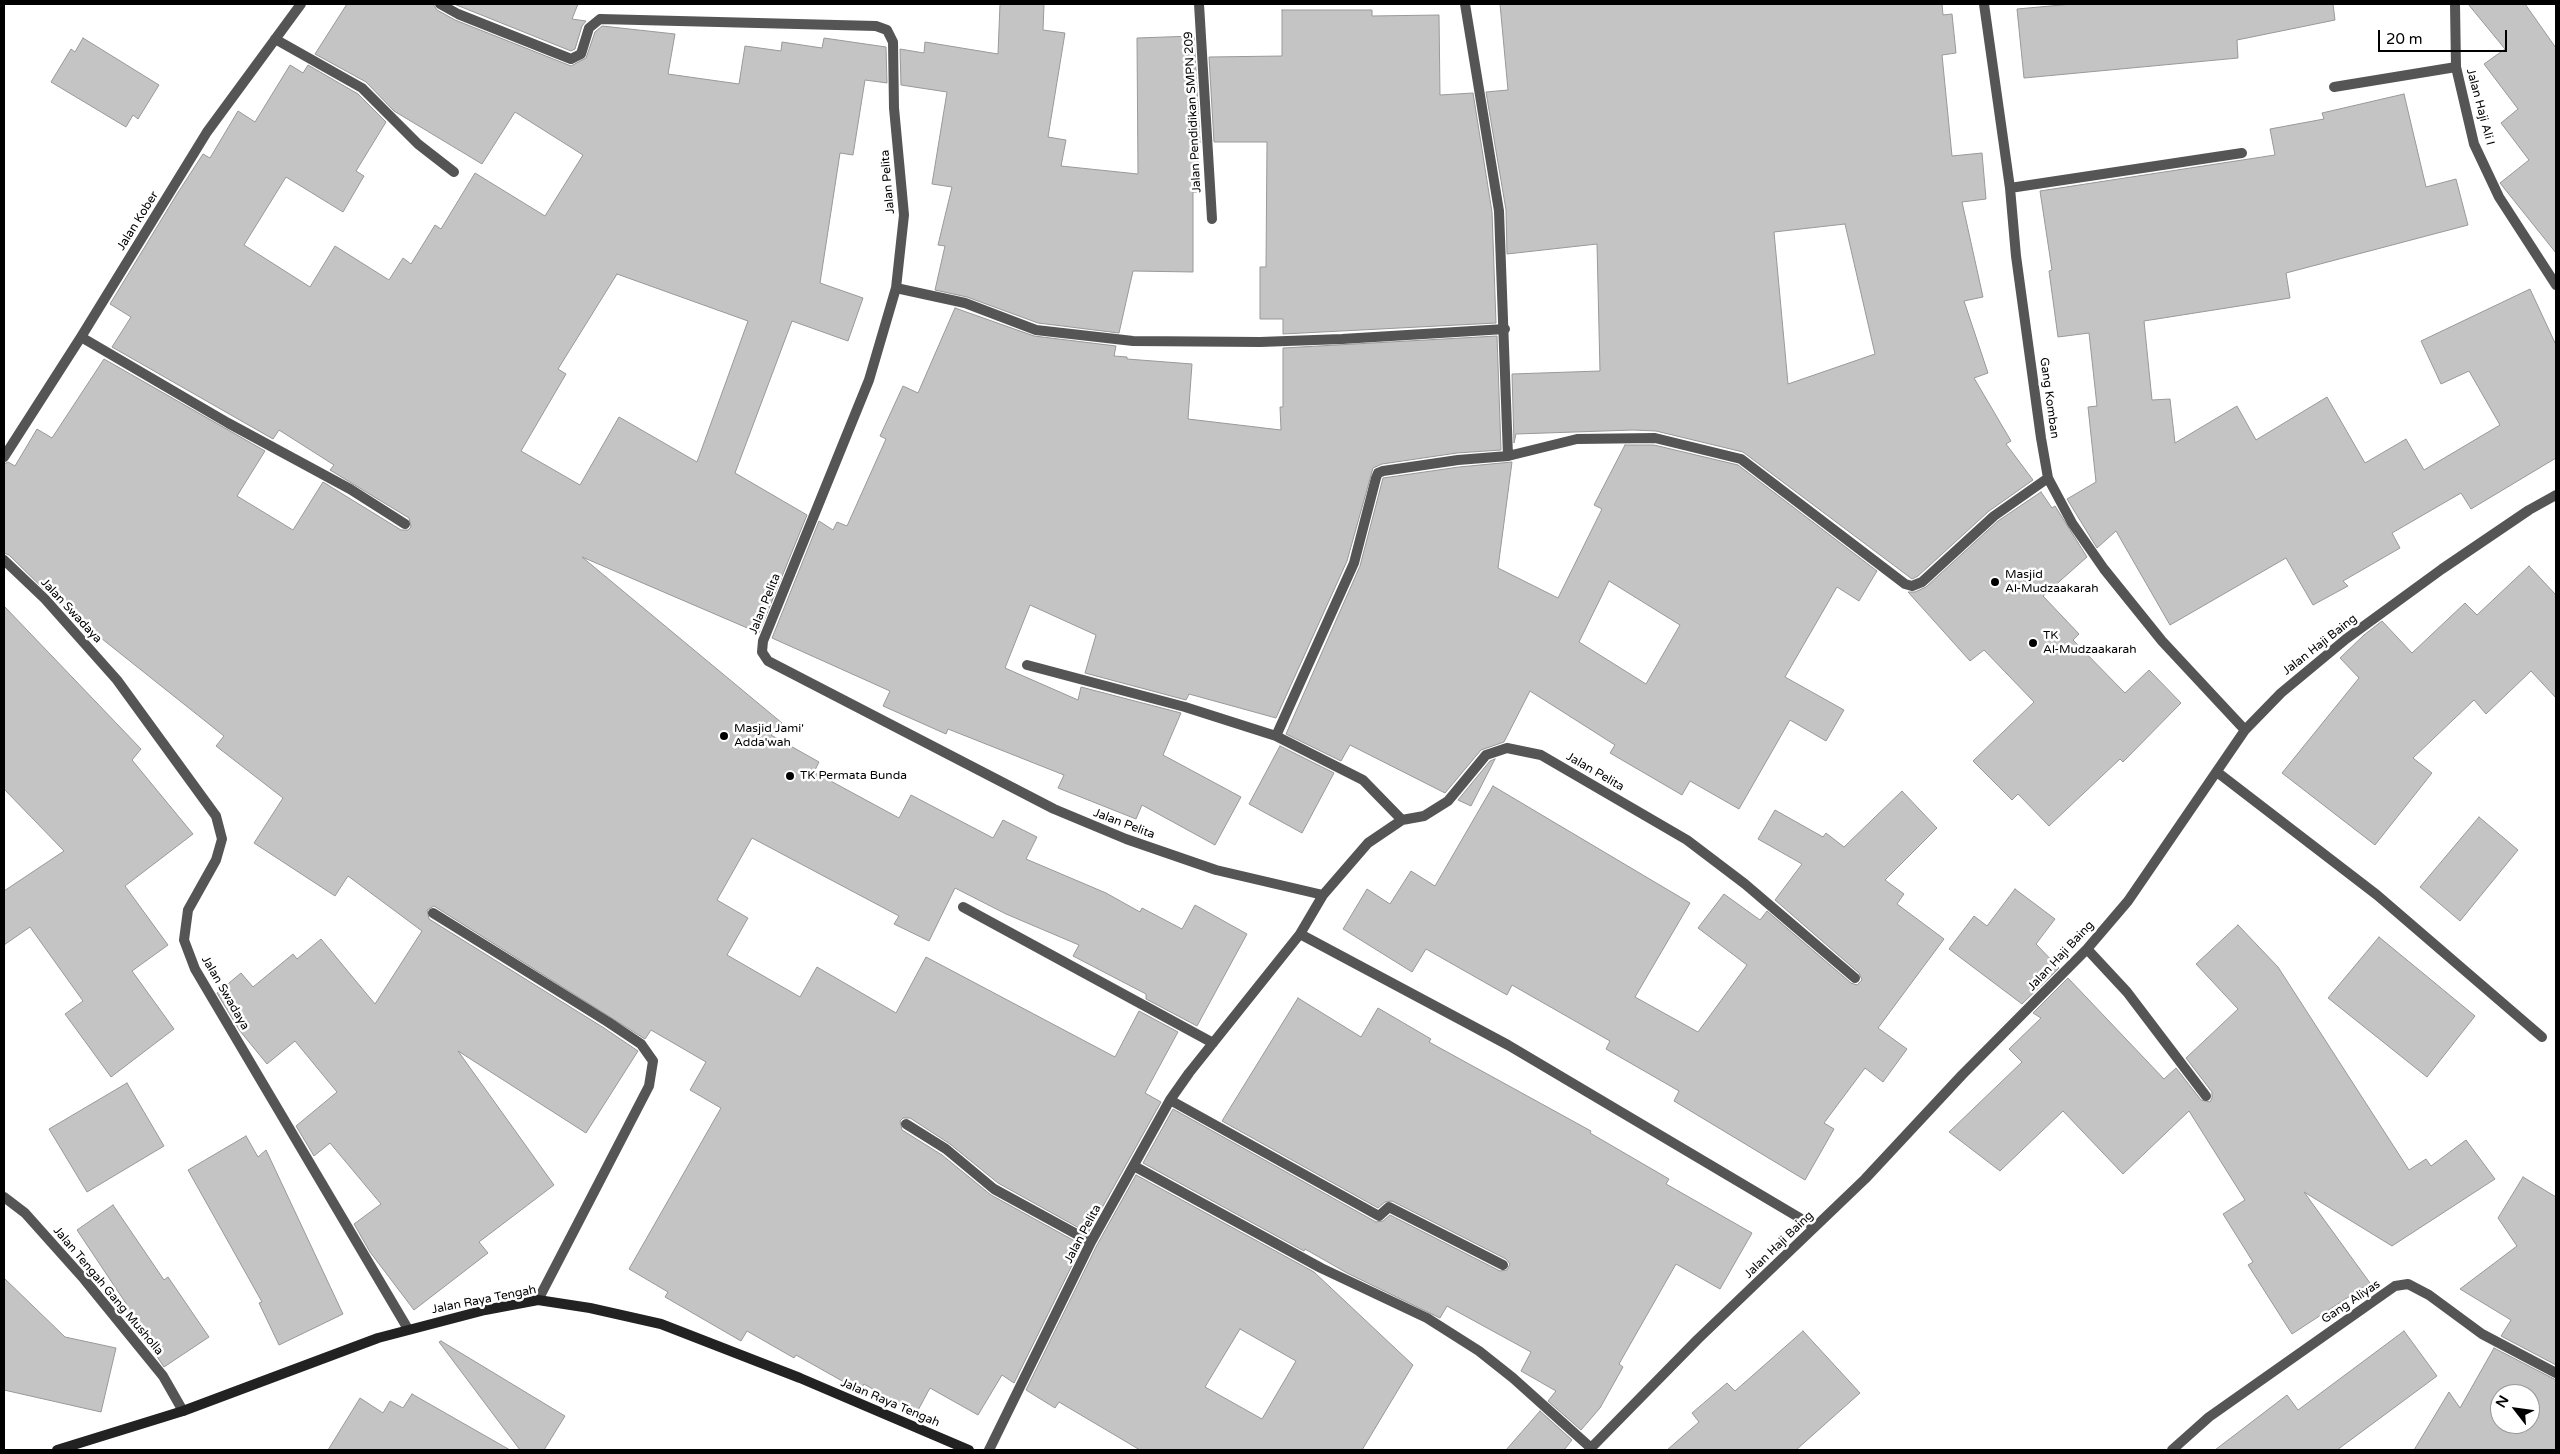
<!DOCTYPE html>
<style>
body{margin:0}
#map{position:relative;width:2560px;height:1454px;overflow:hidden;background:#fff;font-family:"Varela Round",sans-serif}
canvas{display:block}
.frame{position:absolute;inset:0;border:5px solid #000;pointer-events:none}
.north{position:absolute;left:2490px;top:1384px;width:50px;height:50px;box-sizing:border-box;background:#fff;border:1px solid #999;border-radius:50%;rotate:300deg;font-size:14px;font-weight:700;line-height:20px;text-align:center;color:#000}
.north::after{content:'';display:block;margin:auto;width:18px;height:22px;background:#000;clip-path:polygon(50% 0,100% 100%,50% 72%,0 100%)}
.scale{position:absolute;left:2378px;top:30px;width:129px;height:22px;box-sizing:border-box;border:2px solid #000;border-top:0;padding-left:6px;font-size:15px;line-height:18px;white-space:nowrap;color:#000;-webkit-text-stroke:4px #fff;paint-order:stroke}
</style>
<div id="map">
<canvas width="2560" height="1454"></canvas>
<div class="frame"></div>
<div class="north">N</div>
<div class="scale">20 m</div>
</div>
<script>
const context = document.querySelector('canvas').getContext('2d');
context.lineJoin = 'round';
function paint(path, color) { context.fillStyle = color; context.fill(path, 'evenodd'); }
const poly = rows => new Path2D(rows.map(r => 'M' + r).join(''));
function stroke(path, color, width, dash) { context.strokeStyle = color; context.lineWidth = width; context.lineCap = dash ? 'butt' : 'round'; context.setLineDash(dash || []); context.stroke(path); }
function drawText(font, color, halo, rows, align = 'center') {
  context.font = font + ' "Varela Round",sans-serif'; context.lineWidth = 5; context.setLineDash([]); context.textBaseline = 'middle'; context.strokeStyle = halo; context.fillStyle = color; for (const [text, x, y, turn = 0] of rows) {
    context.save(); context.translate(x, y); context.rotate((+turn || 0) * Math.PI / 180); context.textAlign = isNaN(turn) ? turn : align; if (halo) context.strokeText(text, 0, 0); context.fillText(text, 0, 0); context.restore();
  }
}
const building = poly([
 [347,4,433,4,437,10,455,20,571,66,586,58,595,32,602,26,675,34,668,74,739,84,745,46,781,51,782,42,822,48,824,38,886,47,887,83,865,80,853,155,840,153,820,283,863,298,848,341,792,321,735,473,807,515,759,633,582,557,782,723,771,735,819,762,814,772,899,818,911,795,993,838,1003,820,1037,837,1026,859,1106,893,1140,912,1142,908,1182,929,1195,905,1247,934,1197,1026,1146,999,1146,994,1073,956,1079,945,1006,914,955,888,929,941,894,924,899,916,752,838,717,900,748,918,727,955,800,997,817,967,896,1013,926,957,1115,1057,1139,1011,1178,1032,1145,1093,1161,1102,1088,1233,998,1183,950,1144,910,1118,903,1118,900,1121,902,1130,942,1155,991,1195,1082,1245,1014,1383,1002,1375,978,1415,930,1388,916,1414,864,1384,860,1391,796,1355,794,1358,747,1331,741,1341,665,1297,668,1292,629,1269,721,1108,690,1090,706,1062,651,1030,645,1039,434,906,427,910,429,919,604,1028,638,1051,586,1133,458,1051,554,1185,479,1242,488,1253,414,1310,370,1252,354,1224,381,1204,330,1143,314,1156,296,1126,337,1092,295,1041,267,1064,240,1031,217,993,241,973,253,987,293,954,297,959,321,939,375,1004,422,931,348,876,335,896,254,843,283,798,216,746,224,736,62,607,9,555,4,553,4,464,8,462,15,466,37,429,52,438,104,359,265,451,237,496,293,530,323,482,401,530,408,530,411,527,409,518,330,470,334,465,279,430,273,439,112,347,131,317,110,304,177,194,203,154,210,158,238,111,255,122,290,65,303,73,308,65,358,94,386,122,356,171,364,176,343,212,286,177,244,245,310,287,335,246,389,280,403,258,411,264,435,225,441,229,475,173,545,216,583,155,515,112,482,164,394,111,366,82,315,54,347,4],
 [617,274,748,321,697,462,619,417,580,485,521,451,566,374,558,369,617,274],
 [454,4,578,4,572,19,586,21,582,26,575,49,571,51,454,4],
 [1000,4,1044,4,1043,30,1065,33,1048,137,1066,140,1061,166,1138,174,1137,38,1194,36,1200,143,1198,143,1198,192,1193,192,1193,272,1133,271,1119,333,1038,323,967,297,935,290,945,246,938,245,952,187,932,184,947,92,901,85,900,49,924,53,925,42,998,54,1000,4],
 [1500,4,1942,4,1943,15,1952,14,1956,53,1942,55,1952,156,1982,153,1986,199,1962,202,1983,297,1964,301,1988,373,1974,378,2011,441,2006,444,2033,480,1989,511,1918,576,1912,579,1743,452,1656,431,1633,430,1516,434,1514,443,1512,374,1600,371,1597,244,1507,254,1506,210,1486,92,1508,90,1500,4],
 [1845,224,1875,354,1788,384,1774,232,1845,224],
 [2073,4,2333,4,2335,20,2237,40,2238,58,2024,78,2017,9,2073,4],
 [2468,4,2525,4,2556,48,2556,253,2500,183,2529,160,2501,123,2518,109,2484,64,2505,49,2468,4],
 [1282,10,1372,10,1372,16,1439,15,1440,95,1473,93,1492,212,1496,323,1283,334,1283,319,1260,319,1260,267,1266,267,1267,142,1214,142,1209,57,1282,56,1282,10],
 [83,38,159,85,138,119,133,115,126,127,51,82,71,49,75,52,83,38],
 [2404,94,2426,187,2456,179,2468,225,2286,273,2290,298,2144,321,2152,400,2170,399,2175,443,2237,406,2256,440,2327,397,2365,463,2406,439,2424,470,2500,425,2469,371,2441,384,2421,341,2530,289,2556,345,2556,458,2471,509,2461,493,2392,533,2400,548,2343,581,2348,586,2313,605,2286,558,2170,625,2116,531,2097,548,2067,499,2096,482,2088,407,2097,406,2089,333,2058,337,2049,271,2052,270,2040,191,2275,155,2270,129,2324,119,2322,113,2404,94],
 [955,308,1034,336,1116,346,1114,356,1127,357,1127,359,1192,364,1188,419,1281,430,1280,407,1283,407,1283,348,1497,336,1501,450,1457,453,1382,464,1373,468,1347,561,1276,718,1189,694,1186,700,1085,673,1096,635,1030,605,1005,668,1078,700,1081,687,1181,713,1163,755,1241,797,1215,845,1142,805,1136,819,1058,788,1064,775,948,729,946,734,883,706,890,691,772,638,819,521,833,530,837,522,847,526,886,439,880,436,903,386,918,393,955,308],
 [1625,445,1654,445,1738,465,1877,571,1859,601,1837,587,1785,677,1844,710,1826,741,1790,720,1739,809,1690,781,1682,795,1610,753,1615,745,1530,691,1504,742,1481,750,1445,793,1350,745,1341,761,1286,734,1360,566,1383,478,1459,467,1512,462,1498,568,1558,598,1602,509,1594,505,1625,445],
 [1609,581,1680,625,1646,684,1579,642,1609,581],
 [2041,492,2052,508,2055,506,2087,557,2043,596,2079,634,2073,640,2125,693,2149,670,2181,703,2123,762,2120,759,2049,826,2018,794,2012,800,1973,761,2034,702,1984,650,1970,661,1908,592,1915,592,1926,587,1998,521,2041,492],
 [2529,566,2556,595,2556,698,2531,671,2486,714,2474,700,2413,758,2432,773,2375,845,2282,773,2359,678,2340,658,2364,635,2382,621,2412,653,2465,603,2477,615,2529,566],
 [4,606,141,749,132,760,193,834,125,886,168,945,132,971,174,1029,111,1077,65,1014,83,1001,30,927,4,945,4,891,64,851,4,789,4,606],
 [1280,746,1334,773,1302,833,1249,804,1280,746],
 [1495,759,1471,806,1458,800,1490,761,1495,759],
 [1493,786,1690,903,1635,997,1698,1032,1747,965,1698,928,1724,894,1760,920,1767,911,1851,983,1857,985,1862,980,1859,973,1775,900,1802,864,1758,839,1775,810,1823,837,1826,833,1844,847,1902,791,1937,828,1885,880,1904,894,1897,904,1944,939,1878,1028,1907,1049,1883,1082,1865,1068,1824,1123,1834,1129,1805,1180,1674,1101,1679,1091,1606,1049,1610,1041,1512,985,1507,995,1426,949,1412,972,1343,929,1367,889,1390,904,1411,871,1435,886,1493,786],
 [2479,817,2518,850,2460,921,2420,887,2479,817],
 [2015,889,2055,919,2036,944,2059,968,2022,1004,1949,949,1974,916,1987,926,2015,889],
 [2238,925,2278,967,2409,1170,2426,1159,2431,1166,2466,1140,2495,1179,2392,1246,2304,1192,2370,1283,2292,1334,2248,1265,2253,1262,2223,1214,2245,1200,2189,1111,2123,1174,2063,1111,2000,1171,1949,1132,2022,1062,2009,1049,2041,1018,2033,1013,2068,978,2164,1079,2176,1068,2201,1100,2210,1102,2212,1098,2212,1092,2186,1058,2238,1009,2196,964,2238,925],
 [2379,937,2475,1016,2427,1077,2328,998,2379,937],
 [1298,998,1361,1037,1378,1008,1431,1039,1429,1042,1591,1131,1590,1133,1669,1179,1666,1184,1752,1233,1720,1289,1676,1264,1619,1364,1623,1367,1600,1408,1581,1430,1548,1401,1556,1391,1521,1371,1531,1352,1447,1306,1440,1318,1347,1273,1305,1249,1304,1251,1143,1163,1173,1109,1376,1222,1383,1221,1390,1215,1500,1271,1507,1270,1510,1264,1506,1259,1392,1201,1385,1202,1378,1208,1222,1121,1298,998],
 [127,1083,164,1146,87,1192,49,1129,127,1083],
 [246,1136,258,1157,266,1150,343,1314,279,1345,259,1303,262,1302,188,1170,246,1136],
 [1136,1175,1314,1272,1413,1365,1362,1450,1140,1450,1059,1402,1055,1408,1026,1390,1097,1245,1136,1175],
 [1240,1329,1296,1361,1262,1419,1205,1387,1240,1329],
 [2523,1177,2556,1197,2556,1365,2501,1336,2511,1320,2460,1289,2517,1246,2498,1218,2523,1177],
 [113,1205,164,1280,168,1277,209,1337,164,1367,124,1307,127,1305,77,1230,113,1205],
 [4,1278,65,1337,116,1348,101,1412,4,1390,4,1278],
 [1803,1331,1860,1393,1796,1450,1667,1450,1699,1422,1692,1413,1727,1383,1735,1391,1803,1331],
 [2404,1331,2437,1376,2337,1450,2215,1450,2287,1395,2298,1410,2404,1331],
 [441,1341,565,1416,544,1450,520,1450,439,1342,441,1341],
 [2494,1348,2556,1380,2556,1450,2414,1450,2449,1392,2460,1408,2494,1348],
 [2500,1394,2530,1394,2530,1424,2500,1424,2500,1394],
 [412,1394,510,1450,328,1450,360,1398,383,1413,390,1401,403,1408,412,1394],
 [1540,1411,1572,1440,1564,1450,1506,1450,1540,1411]
]);
paint(building, '#c4c4c4');
stroke(building, '#999', 1);
stroke(poly([
 [2334,87,2456,67]
]), '#555', 10);
stroke(poly([
 [440,4,458,14,571,59,581,54,589,28,600,19,876,26,887,30,893,42,894,108,904,215,896,288,869,380,763,641,762,652,768,661,1054,809,1126,839,1216,870,1323,895],
 [1199,4,1212,219],
 [1465,4,1499,211,1508,456],
 [1984,4,2010,188,2016,256,2041,438,2048,478,2072,523,2104,569,2162,641,2245,730],
 [2455,4,2456,67,2474,144,2499,197,2556,285],
 [275,39,362,88,418,144,454,172],
 [2010,188,2242,153],
 [896,288,965,303,1036,330,1133,341,1260,342,1342,339,1505,329],
 [81,337,228,423,350,489,405,524],
 [4,457,81,337,207,132,301,4],
 [4,560,45,599,117,680,216,816,222,839,216,860,188,910,184,940,195,969,408,1329],
 [1027,665,1185,707,1276,736,1363,780,1402,820],
 [1276,736,1354,563,1376,478,1378,473,1383,471,1458,460,1508,456,1577,439,1655,438,1741,459,1905,584,1912,586,1922,582,1994,516,2048,478],
 [2217,772,2377,895,2542,1037],
 [963,907,1213,1043],
 [433,913,608,1022,641,1044,653,1061,649,1086,538,1300],
 [1300,934,1508,1045,1815,1227],
 [2087,949,2127,992,2206,1096],
 [1170,1100,1379,1216,1389,1207,1503,1265],
 [906,1124,946,1149,994,1189,1091,1242],
 [1134,1166,1321,1268,1427,1318,1479,1351,1513,1378,1591,1448],
 [4,1197,25,1213,84,1279,163,1376,183,1411],
 [989,1450,1091,1242,1170,1100,1189,1073,1300,934,1323,895,1368,843,1402,820,1424,816,1448,801,1486,755,1507,748,1541,755,1687,840,1745,884,1855,978],
 [1589,1450,1698,1339,1865,1179,1962,1075,2087,949,2128,901,2245,730,2281,693,2346,639,2442,569,2529,510,2556,495],
 [2172,1450,2209,1417,2395,1286,2408,1284,2429,1295,2482,1334,2556,1373]
]), '#555', 10);
stroke(poly([
 [57,1450,183,1411,378,1338,485,1310,538,1300,590,1308,661,1324,800,1378,969,1450]
]), '#222', 10);
for (const [x, y, r, color] of [
 [1995,582,5,"#000"],
 [2033,643,5,"#000"],
 [724,736,5,"#000"],
 [790,776,5,"#000"]
]) { const dot = new Path2D(); dot.arc(x, y, r, 0, 2 * Math.PI); context.fillStyle = color; context.fill(dot); stroke(dot, '#fff', 2); }
drawText('12px', '#000', '#fff', [
 ["Jalan Haji Ali I",2480,107,75],
 ["Jalan Pendidikan SMPN 209",1193,112,-93],
 ["Jalan Pelita",888,182,-95],
 ["Jalan Kober",138,221,-58],
 ["Gang Komban",2049,398,82],
 ["Jalan Pelita",765,604,-68],
 ["Jalan Swadaya",71,611,47],
 ["Jalan Haji Baing",2320,645,-38],
 ["Jalan Pelita",1595,772,30],
 ["Jalan Pelita",1124,824,21],
 ["Jalan Haji Baing",2061,956,-47],
 ["Jalan Swadaya",225,993,60],
 ["Jalan Pelita",1083,1234,-62],
 ["Jalan Haji Baing",1779,1245,-44],
 ["Jalan Tengah Gang Musholla",108,1291,50],
 ["Jalan Raya Tengah",484,1300,-11],
 ["Gang Aliyas",2351,1302,-34],
 ["Jalan Raya Tengah",890,1403,23]
]);
drawText('12px', '#000', '#fff', [
 ["Masjid",2005,575],
 ["Al-Mudzaakarah",2005,589],
 ["TK",2043,636],
 ["Al-Mudzaakarah",2043,650],
 ["Masjid Jami'",734,729],
 ["Adda'wah",734,743],
 ["TK Permata Bunda",800,776]
], 'left');
</script>
